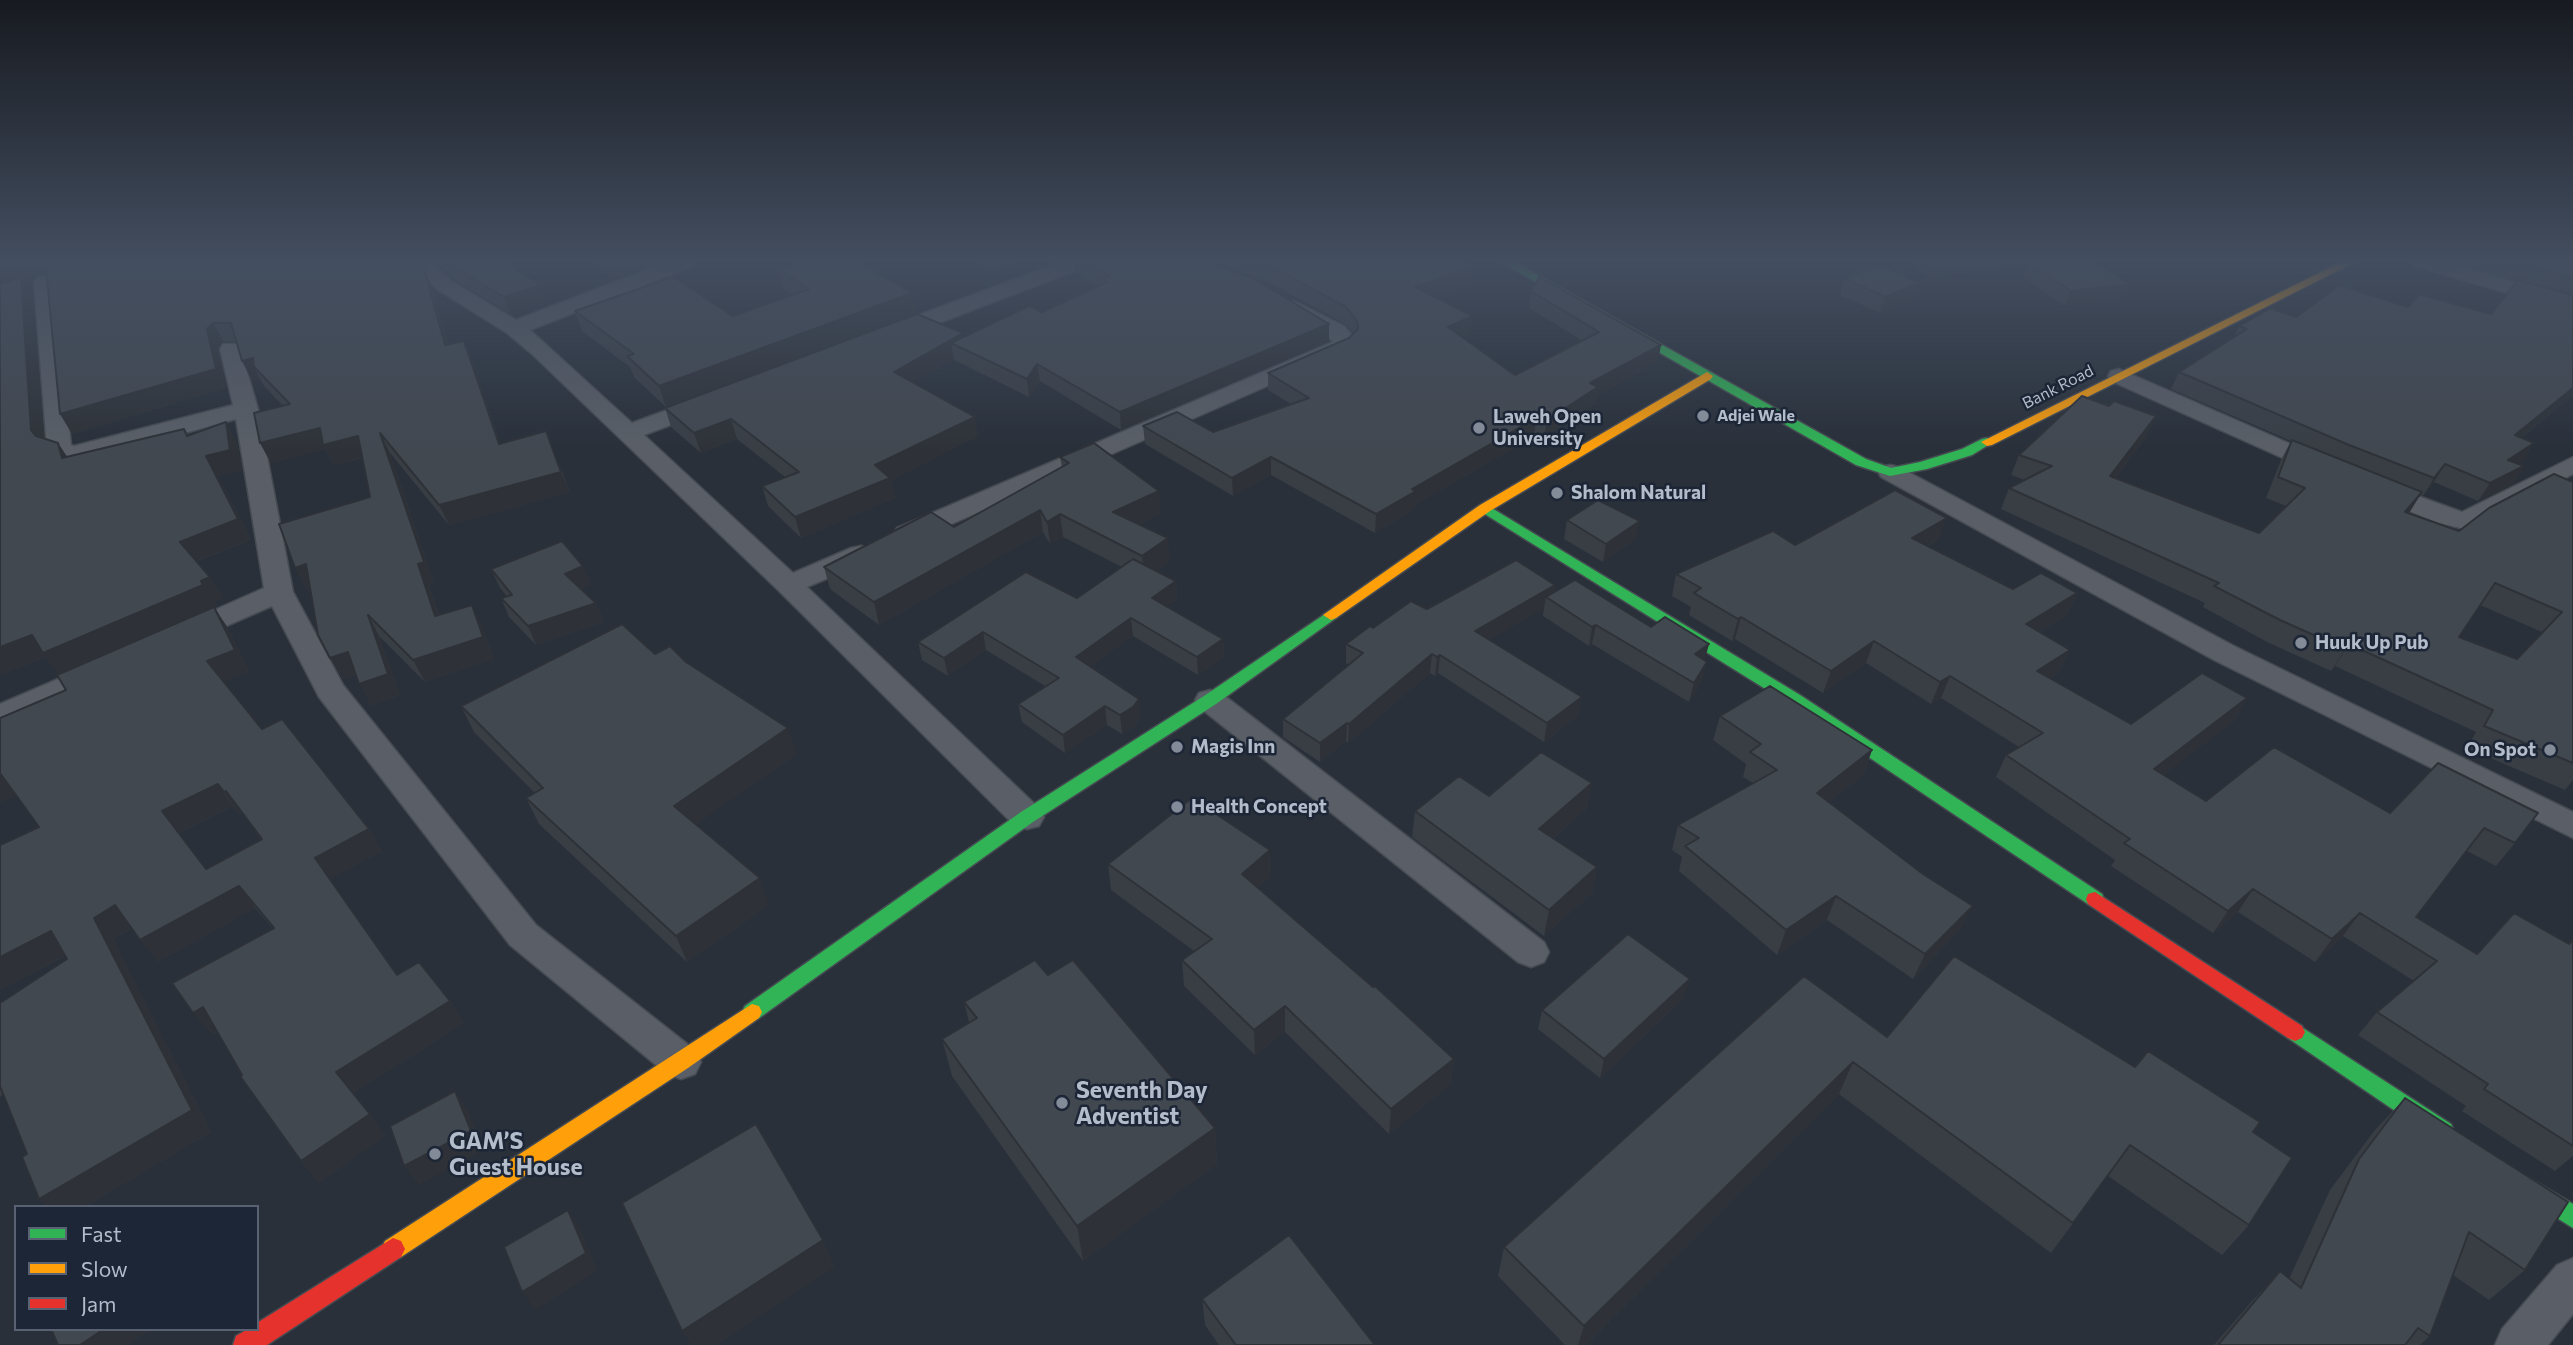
<!DOCTYPE html>
<meta charset="utf-8">
<style>
body{margin:0}
#map{position:relative;width:2573px;height:1345px;overflow:hidden;background:#29303a;font-family:Commissioner,sans-serif}
canvas{display:block}
.legend{position:absolute;left:14px;top:1205px;width:245px;height:126px;box-sizing:border-box;background:#1c2636;border:2px solid #586272;margin:0;padding:9px 12px;list-style:none;font-size:21px;color:#b3bccb}
.legend li{display:flex;align-items:center;gap:14px;height:35px}
.legend b{width:35px;border:2px solid #586272}
</style>
<div id="map">
<canvas width="2573" height="1345"></canvas>
<ul class="legend">
<li><b style="height:9px;background:#30b455"></b>Fast</li>
<li><b style="height:9px;background:#ff9f0a"></b>Slow</li>
<li><b style="height:9px;background:#e5322d"></b>Jam</li>
</ul>
</div>
<script>
const context = document.querySelector('canvas').getContext('2d');
context.lineJoin = 'round';
const poly = rows => new Path2D(rows.map(r => 'M' + r).join(''));
function stroke(path, color, width, dash) { context.strokeStyle = color; context.lineWidth = width; context.lineCap = dash ? 'butt' : 'round'; context.setLineDash(dash || []); context.stroke(path); }
function paint(path, color) { context.fillStyle = color; context.fill(path, 'evenodd'); }
function drawText(font, color, halo, rows, align = 'center') {
  context.font = font + ' Commissioner,sans-serif'; context.lineWidth = 5; context.setLineDash([]); context.textBaseline = 'middle'; context.strokeStyle = halo; context.fillStyle = color; for (const [text, x, y, turn = 0] of rows) {
    context.save(); context.translate(x, y); context.rotate((+turn || 0) * Math.PI / 180); context.textAlign = isNaN(turn) ? turn : align; if (halo) context.strokeText(text, 0, 0); context.fillText(text, 0, 0); context.restore();
  }
}
const street = poly([
 [410,262,432,262,451,281,516,320,667,262,696,262,693,266,530,330,632,423,697,399,713,399,717,404,713,409,644,435,793,573,851,548,861,546,871,548,874,554,871,560,807,587,1039,808,1044,817,1039,826,1027,829,1015,826,779,591,532,354,507,333,437,289,410,262],
 [1061,262,1090,262,1087,266,900,338,892,339,884,338,881,333,884,328,1061,262],
 [2412,262,2445,262,2573,299,2573,312,2415,266,2412,262],
 [44,276,51,278,54,282,71,445,74,446,233,405,220,349,223,344,239,344,258,409,293,592,343,685,536,925,695,1050,701,1062,695,1074,681,1079,667,1074,510,945,319,697,272,606,194,640,184,643,174,640,170,634,174,628,264,588,236,419,97,457,72,461,50,454,47,449,34,282,37,278,44,276],
 [1294,301,1344,326,1354,338,1355,344,1352,349,915,540,906,542,897,540,893,534,897,528,1333,342,1328,336,1287,311,1284,307,1287,303,1294,301],
 [2119,369,2332,462,2335,467,2332,472,2323,474,2314,472,2111,381,2108,376,2111,371,2119,369],
 [2573,457,2573,474,2474,527,2465,529,2438,523,2370,495,2366,490,2370,485,2379,482,2462,512,2573,457],
 [1890,465,1899,467,2234,646,2573,812,2573,838,2214,660,1881,477,1878,472,1881,467,1890,465],
 [100,661,111,664,115,671,111,678,0,726,0,704,100,661],
 [1210,690,1221,693,1544,942,1549,952,1544,962,1531,967,1518,962,1199,707,1195,700,1199,693,1210,690],
 [2573,1258,2573,1314,2548,1345,2495,1345,2502,1329,2557,1265,2573,1258]
]);
const fast = poly([
 [1501,262,1514,262,1866,459,1891,468,1920,462,1962,449,1982,439,1987,438,1993,442,1972,455,1927,469,1890,476,1856,465,1501,262],
 [1485,504,1800,695,2102,894,2104,899,2102,904,2095,906,2088,904,1788,703,1480,511,1478,508,1485,504],
 [1331,610,1336,612,1339,615,1336,618,1216,704,1033,822,759,1018,752,1020,745,1018,742,1012,745,1006,1021,812,1204,696,1331,610],
 [2295,1023,2451,1124,2454,1131,2451,1138,2443,1141,2435,1138,2288,1038,2285,1032,2288,1026,2295,1023],
 [2519,1172,2573,1204,2573,1228,2511,1189,2508,1182,2511,1175,2519,1172]
]);
const slow = poly([
 [2341,262,2355,262,1992,445,1987,446,1981,442,2341,262],
 [1707,372,1713,376,1711,379,1490,511,1336,618,1331,620,1323,615,1480,505,1707,372],
 [752,1004,759,1006,762,1012,759,1018,688,1068,401,1257,393,1260,385,1257,381,1249,385,1241,752,1004]
]);
const jam = poly([
 [2095,892,2302,1026,2305,1032,2302,1038,2295,1041,2288,1038,2088,904,2086,899,2088,894,2095,892],
 [393,1238,401,1241,405,1249,401,1257,267,1345,233,1345,236,1336,248,1329,257,1329,257,1323,393,1238]
]);
stroke(street, '#464b52', 3);
stroke(fast, '#464b52', 3);
stroke(slow, '#464b52', 3);
stroke(jam, '#464b52', 3);
paint(street, '#5a5f67');
paint(fast, '#30b455');
paint(slow, '#ff9f0a');
paint(jam, '#e5322d');
paint(poly([
 [0,262,432,287,448,344,464,341,472,360,500,443,546,431,570,492,449,525,390,453,434,583,429,585,439,615,482,626,494,659,425,682,379,636,400,695,371,706,356,675,343,679,330,658,310,588,307,589,295,568,370,497,362,458,334,465,325,449,271,463,260,443,283,406,264,386,260,379,252,381,236,342,223,341,218,348,226,388,72,434,46,273,23,281,33,295,44,439,68,457,188,435,237,442,242,470,218,476,251,540,197,561,210,577,223,598,215,602,217,606,198,614,228,628,249,672,224,681,262,729,369,829,382,851,330,879,397,975,450,1001,464,1023,353,1093,386,1136,319,1182,301,1161,242,1075,217,1032,212,1035,273,929,255,908,158,962,132,928,113,939,211,1132,84,1207,47,1207,3,1094,0,1097,0,1003,67,959,65,956,0,990,0,845,39,827,66,690,59,674,46,657,0,675],
 [233,806,239,814,242,813,261,840,206,869,179,833],
 [438,262,505,262,546,301,510,314,453,279,440,266],
 [589,262,656,262,656,263,615,279],
 [974,262,1016,262,992,272],
 [1074,262,1206,262,1329,341,1121,430,1040,381,1029,397,954,360,954,359,913,382,978,436,891,480,895,498,801,538,768,506,762,486,785,477,737,439,701,453,671,427,665,408,963,338,1042,312,1098,286,1075,273],
 [1215,262,1462,262,1470,284,1433,296,1471,333,1462,337,1515,375,1583,341,1529,308,1531,291,1658,362,1597,396,1595,404,1544,437,1534,436,1415,505,1414,509,1375,533,1271,475,1233,496,1145,444,1143,426,1213,432,1291,404,1268,390,1268,373,1349,338,1353,334,1345,324,1270,283],
 [1910,262,2029,262,2129,284,2122,299,2065,306,2023,277,2027,265,1930,278],
 [2450,262,2573,262,2573,395,2521,438,2523,461,2518,464,2524,466,2513,484,2478,501,2434,482,2423,496,2420,495,2409,513,2459,531,2573,482,2573,780,2565,790,2467,748,2476,732,2335,666,2331,671,2267,642,2203,607,2205,603,2001,509,2009,488,2025,480,2011,475,2019,455,2147,436,2115,478,2259,533,2286,506,2266,498,2281,460,2291,441,2171,389,2179,372,2234,338,2239,326,2296,317,2408,307,2491,314,2517,281],
 [2480,605,2542,632,2517,659,2459,637],
 [779,270,912,293,916,313,666,407,634,377,630,367,582,331,575,311,733,316,792,295,784,290],
 [1844,278,1914,300,1880,313,1840,295],
 [1060,457,1161,514,1139,524,1170,561,1155,571,1176,581,1177,599,1167,606,1223,639,1224,657,1198,675,1133,636,1090,666,1141,717,1135,726,1122,734,1107,725,1065,753,1022,722,1018,704,1045,686,986,650,948,676,922,660,918,642,1077,598,1122,567,1063,537,1050,544,1043,532,879,625,830,589,824,567,954,527,1062,467],
 [1567,520,1636,539,1603,562,1564,539],
 [1939,539,1928,546,2013,589,2077,593,2067,615,2039,632,2070,650,2059,672,2050,678,2131,724,2247,698,2234,721,2163,775,2206,801,2390,813,2438,763,2515,843,2496,866,2467,851,2416,917,2477,954,2569,944,2573,940,2573,1156,2555,1171,2462,1111,2466,1106,2358,1035,2377,1012,2414,981,2343,936,2315,962,2238,912,2213,933,2111,866,2115,860,1996,777,2006,755,2019,747,1941,698,1931,704,1866,663,1823,693,1735,639,1732,641,1689,615,1691,607,1672,596,1676,574,1795,545],
 [583,566,591,585,581,589,596,603,604,622,536,645,509,617,501,598,507,596,500,588,491,569],
 [1555,585,1554,592,1704,660,1702,681,1689,702,1592,644,1589,646,1543,616,1544,608,1489,640,1579,715,1544,742,1438,673,1435,676,1430,673,1348,743,1346,741,1320,762,1283,737,1283,719,1349,665,1346,663,1346,644,1373,628,1427,609],
 [655,654,686,662,797,754,696,824,769,905,687,962,539,824,526,798,535,793,474,732,461,706],
 [1720,716,1872,750,1863,775,1829,802,1960,930,1913,979,1827,920,1777,955,1679,871,1682,857,1672,850,1678,825,1753,783,1743,777,1746,764,1713,740],
 [1592,783,1586,809,1554,838,1597,867,1592,893,1544,936,1412,837,1415,811,1489,796],
 [1270,850,1271,876,1258,887,1454,1059,1451,1084,1389,1134,1285,1032,1255,1055,1184,986,1182,960,1194,951,1111,890,1108,864],
 [1048,975,1215,1128,1217,1164,1083,1261,952,1076,942,1039,969,1022,964,1002],
 [1684,998,1600,1078,1538,1029,1542,1010],
 [1887,1037,2135,1067,2253,1132,2249,1225,2222,1255,2108,1176,2051,1253,1839,1094,1586,1345,1565,1345,1498,1276,1504,1247],
 [2405,1098,2525,1270,2489,1300,2453,1275,2430,1336,2420,1345,2214,1345,2251,1302,2280,1271,2289,1279,2330,1190,2375,1130],
 [1202,1299,1375,1345,1219,1345,1205,1325]
]), '#393e45');
paint(poly([
 [13,262,76,262,23,281,33,295,45,450,31,430,0,289,0,267],
 [625,262,656,262,656,263,615,279,611,268],
 [990,262,1016,262,992,272],
 [1942,262,2029,262,2027,265,1930,278,1935,263],
 [1471,267,1470,284,1414,303,1415,287],
 [424,269,432,287,453,364,445,345],
 [1919,283,1914,300,1880,313,1885,297],
 [2129,284,2122,299,2065,306,2071,291],
 [540,285,546,301,510,314,504,297],
 [912,293,916,313,666,407,659,386],
 [1473,316,1471,333,1446,343,1448,327],
 [213,323,223,341,218,348,226,388,72,434,60,414,207,329],
 [1329,324,1329,341,1121,430,1120,412],
 [963,333,965,350,951,343,954,359,898,391,894,372],
 [464,341,472,360,507,464,499,444],
 [1661,345,1658,362,1597,396,1595,404,1544,437,1547,420,1590,383],
 [253,358,254,367,260,379,252,381,242,361],
 [1037,364,1040,381,1029,397,1027,379],
 [2573,388,2573,395,2503,452,2515,435],
 [2156,416,2147,436,2100,497,2110,476],
 [975,417,978,436,891,480,895,498,801,538,795,517,875,465],
 [1536,418,1534,436,1415,505,1414,509,1375,533,1376,514,1412,489],
 [731,419,737,439,701,453,694,433],
 [226,422,237,442,242,470,218,476,251,540,193,562,180,542,206,456],
 [320,428,358,436,368,456,334,465,325,449,271,463,260,443],
 [380,433,390,453,434,583,429,585,446,638,435,616,418,564],
 [58,443,72,464,62,458],
 [2534,443,2523,461,2496,477,2508,460],
 [1271,457,1271,475,1233,496,1232,478],
 [2445,464,2434,482,2423,496,2434,478],
 [2524,466,2513,484,2478,501,2490,483],
 [561,472,570,492,449,525,439,505],
 [1159,491,1161,514,1116,534,1113,512],
 [2422,492,2409,513,2405,512],
 [1040,510,1043,532,879,625,874,602],
 [1060,514,1063,537,1050,544,1047,522],
 [1947,518,1939,539,1904,559,1912,538],
 [1640,521,1636,539,1603,562,1606,544],
 [1168,538,1170,561,1144,579,1142,556],
 [306,564,318,585,307,589,295,568],
 [583,566,591,585,573,592,565,574],
 [210,577,223,598,215,602,217,606,60,675,46,657,0,675,0,647,32,635],
 [1176,581,1177,599,1154,616,1152,598],
 [1555,585,1552,601,1546,597,1544,608,1473,650,1475,631],
 [2077,593,2067,615,2016,646,2026,624],
 [596,603,604,622,536,645,528,626],
 [472,605,482,626,494,659,425,682,413,660],
 [214,607,228,628,249,672,222,682,207,661],
 [368,615,379,636,400,695,371,706,359,684],
 [1741,617,1735,639,1732,641,1738,619],
 [1131,618,1133,636,1078,675,1076,657],
 [1596,625,1592,644,1589,646,1592,627],
 [983,632,986,650,948,676,944,658],
 [1223,639,1224,657,1198,675,1197,657],
 [1874,641,1866,663,1823,693,1831,671],
 [1709,644,1704,663,1695,654],
 [2349,644,2335,666,2331,671,2345,649],
 [2070,650,2059,672,2026,693,2037,671],
 [348,652,360,674,343,679,330,658],
 [1432,654,1430,673,1348,743,1349,724],
 [1440,655,1438,673,1435,676,1437,657],
 [1707,662,1702,681,1689,702,1694,683],
 [1950,676,1941,698,1931,704,1940,682],
 [1582,697,1579,715,1544,742,1547,723],
 [2247,698,2234,721,2142,792,2154,769],
 [1139,699,1141,717,1135,726,1122,734,1120,715],
 [1105,706,1107,725,1065,753,1063,735],
 [1347,723,1346,741,1320,762,1320,743],
 [788,728,797,754,685,832,674,806],
 [1872,750,1863,775,1809,818,1817,793],
 [0,773,18,795,0,803],
 [1592,783,1586,809,1535,855,1539,829],
 [218,784,233,806,179,833,162,811],
 [226,791,242,813,239,814,224,792],
 [369,829,382,851,329,880,315,858],
 [1270,850,1271,876,1243,900,1242,874],
 [1597,867,1592,893,1544,936,1549,910],
 [760,878,769,905,687,962,676,936],
 [239,886,255,908,158,962,140,940],
 [2253,889,2238,912,2213,933,2228,911],
 [1836,896,1827,920,1777,955,1786,930],
 [115,905,133,927,113,939,211,1132,84,1207,47,1207,39,1199,94,918],
 [1973,906,1960,930,1913,979,1925,954],
 [2360,913,2343,936,2315,962,2332,939],
 [51,931,70,953,0,990,0,957],
 [1690,979,1684,998,1600,1078,1604,1059],
 [450,1001,464,1023,353,1093,336,1072],
 [1285,1006,1285,1032,1255,1055,1254,1030],
 [203,1007,221,1029,212,1035,193,1013],
 [1454,1059,1451,1084,1389,1134,1391,1109],
 [1853,1062,1839,1094,1586,1345,1578,1345,1584,1326],
 [455,1091,468,1110,484,1150,419,1185,404,1166],
 [370,1114,386,1136,319,1182,301,1161],
 [1215,1128,1217,1164,1083,1261,1077,1226],
 [568,1210,580,1229,598,1271,535,1310,522,1292],
 [823,1240,835,1267,716,1345,691,1345,682,1331],
 [104,1329,152,1329,128,1345,80,1345]
]), '#2e3238');
const building = poly([
 [0,262,13,262,0,267,0,262],
 [65,262,417,262,424,269,445,345,464,341,499,444,546,431,561,472,439,505,380,433,424,562,418,564,435,616,472,605,483,637,413,660,368,615,388,674,359,684,348,652,330,658,318,635,306,564,295,568,279,524,370,497,358,436,323,445,320,428,260,443,254,413,290,404,254,367,253,358,242,361,231,323,213,323,207,329,216,369,60,414,46,269,65,262],
 [445,262,505,262,540,285,504,297,445,262],
 [603,262,625,262,611,268,603,262],
 [802,262,857,262,912,293,659,386,627,356,634,354,575,311,673,277,733,316,809,289,779,270,802,262],
 [1083,262,1206,262,1254,279,1329,324,1120,412,1037,364,1027,379,951,343,1029,306,1042,312,1107,282,1102,279,1110,276,1083,262],
 [1258,262,1462,262,1471,267,1415,287,1473,316,1448,327,1515,375,1599,332,1531,291,1539,277,1661,345,1590,383,1598,387,1547,420,1536,418,1412,489,1416,491,1376,514,1271,457,1232,478,1143,426,1177,412,1213,432,1309,398,1268,373,1349,338,1358,329,1357,321,1346,307,1270,266,1258,262],
 [2032,262,2094,262,2129,284,2071,291,2028,263,2032,262],
 [2516,262,2573,262,2573,278,2516,262],
 [1880,265,1919,283,1885,297,1844,278,1880,265],
 [21,277,31,430,36,436,58,443,62,458,184,429,187,436,226,422,230,450,206,456,238,519,180,542,210,577,201,581,203,585,43,653,32,635,0,647,0,284,21,277],
 [2518,280,2573,295,2573,388,2515,435,2534,443,2508,460,2524,466,2490,483,2445,464,2434,478,2349,445,2179,372,2247,329,2239,326,2271,308,2296,317,2340,285,2408,307,2419,294,2491,314,2518,280],
 [917,314,963,333,894,372,975,417,875,465,890,478,795,517,762,486,799,472,731,419,694,433,665,408,917,314],
 [2082,396,2109,406,2114,401,2156,416,2110,476,2259,533,2305,488,2278,477,2292,440,2422,492,2405,512,2459,531,2489,508,2554,474,2573,482,2573,763,2484,726,2493,710,2349,644,2345,649,2280,620,2214,586,2219,583,2009,488,2052,466,2019,455,2082,396],
 [2495,583,2562,612,2517,659,2459,637,2495,583],
 [1094,443,1159,491,1113,512,1168,538,1142,556,1060,514,1047,522,1040,510,874,602,824,567,931,512,954,527,1069,463,1060,457,1094,443],
 [1895,490,1947,518,1912,538,2013,589,2041,573,2077,593,2026,624,2070,650,2037,671,2131,724,2202,673,2247,698,2154,769,2206,801,2274,747,2390,813,2438,763,2538,813,2515,843,2484,828,2416,917,2477,954,2514,913,2569,944,2573,940,2573,1146,2484,1089,2488,1084,2377,1012,2437,961,2360,913,2332,939,2253,889,2228,911,2124,843,2130,839,2006,755,2043,733,1950,676,1940,682,1874,641,1831,671,1741,617,1738,619,1694,593,1701,588,1676,574,1773,531,1795,545,1895,490],
 [1598,500,1640,521,1606,544,1567,520,1598,500],
 [562,541,583,566,565,574,596,603,528,626,501,598,512,595,491,569,562,541],
 [1133,559,1176,581,1152,598,1223,639,1197,657,1131,618,1076,657,1139,699,1133,707,1120,715,1105,706,1063,735,1018,704,1059,678,983,632,944,658,918,642,1026,572,1077,598,1133,559],
 [1516,560,1555,585,1475,631,1582,697,1547,723,1440,655,1437,657,1432,654,1349,724,1347,723,1320,743,1283,719,1363,653,1346,644,1370,626,1373,628,1411,601,1427,609,1516,560],
 [1575,580,1651,627,1665,617,1709,644,1695,654,1707,662,1694,683,1596,625,1592,627,1546,597,1575,580],
 [214,607,235,650,207,661,262,729,282,719,369,829,315,858,397,975,419,962,450,1001,336,1072,370,1114,301,1161,240,1076,242,1075,203,1007,193,1013,172,983,274,928,239,886,140,940,115,905,94,918,192,1110,39,1199,22,1157,27,1154,0,1086,0,1003,67,959,51,931,0,957,0,845,39,827,0,773,0,718,66,690,57,675,214,607],
 [218,784,224,792,226,791,262,839,206,869,162,811,218,784],
 [622,624,655,654,670,646,686,662,788,728,674,806,760,878,676,936,526,798,543,788,461,706,622,624],
 [1770,686,1872,750,1817,793,1923,874,1973,906,1925,954,1836,896,1786,930,1685,846,1699,838,1678,825,1777,770,1750,752,1761,744,1720,716,1770,686],
 [1541,752,1592,783,1539,829,1597,867,1549,910,1415,811,1459,776,1489,796,1541,752],
 [1192,798,1270,850,1242,874,1373,987,1375,986,1454,1059,1391,1109,1285,1006,1254,1030,1182,960,1212,939,1108,864,1192,798],
 [1628,934,1690,979,1604,1059,1542,1010,1628,934],
 [1954,956,2135,1067,2148,1051,2260,1122,2253,1132,2292,1158,2249,1225,2130,1145,2073,1223,1853,1062,1584,1326,1504,1247,1804,976,1887,1037,1954,956],
 [1035,960,1048,975,1073,960,1215,1128,1077,1226,942,1039,977,1018,964,1002,1035,960],
 [455,1091,471,1131,404,1166,390,1126,455,1091],
 [2405,1098,2568,1202,2525,1270,2469,1232,2430,1336,2418,1328,2405,1345,2218,1345,2280,1271,2301,1288,2359,1159,2405,1098],
 [756,1124,823,1240,682,1331,622,1203,756,1124],
 [568,1210,586,1253,522,1292,504,1247,568,1210],
 [1289,1235,1375,1345,1236,1345,1202,1299,1289,1235],
 [51,1329,104,1329,80,1345,58,1345,51,1329]
]);
paint(building, '#424850');
stroke(building, '#2e3238', 2);
const sky = context.createLinearGradient(0, 0, 0, 451);
sky.addColorStop(0, '#171a20');
sky.addColorStop(0.58, '#434e60');
sky.addColorStop(1, '#434e6000');
context.fillStyle = sky;
context.fillRect(0, 0, 2573, 451);
for (const [x, y, r, color] of [
 [1703,416,7,"#838b98"],
 [1479,428,7,"#838b98"],
 [1557,493,7,"#838b98"],
 [2301,643,7,"#838b98"],
 [1177,747,7,"#838b98"],
 [2550,750,7,"#838b98"],
 [1177,807,7,"#838b98"],
 [1062,1103,7,"#838b98"],
 [435,1154,7,"#838b98"]
]) { const dot = new Path2D(); dot.arc(x, y, r, 0, 2 * Math.PI); context.fillStyle = color; context.fill(dot); stroke(dot, '#1c2636', 2.5); }
drawText('16px', '#b3bccb', '#1c2636', [
 ["Bank Road",2058,387,-27]
]);
drawText('bold 16px', '#b3bccb', '#1c2636', [
 ["Adjei Wale",1717,416]
], 'left');
drawText('bold 19px', '#b3bccb', '#1c2636', [
 ["Laweh Open",1493,417],
 ["University",1493,439],
 ["Shalom Natural",1571,493],
 ["Huuk Up Pub",2315,643],
 ["Magis Inn",1191,747],
 ["On Spot",2536,750,"right"],
 ["Health Concept",1191,807]
], 'left');
drawText('bold 23px', '#b3bccb', '#1c2636', [
 ["Seventh Day",1076,1090],
 ["Adventist",1076,1116],
 ["GAM’S",449,1141],
 ["Guest House",449,1167]
], 'left');
</script>
